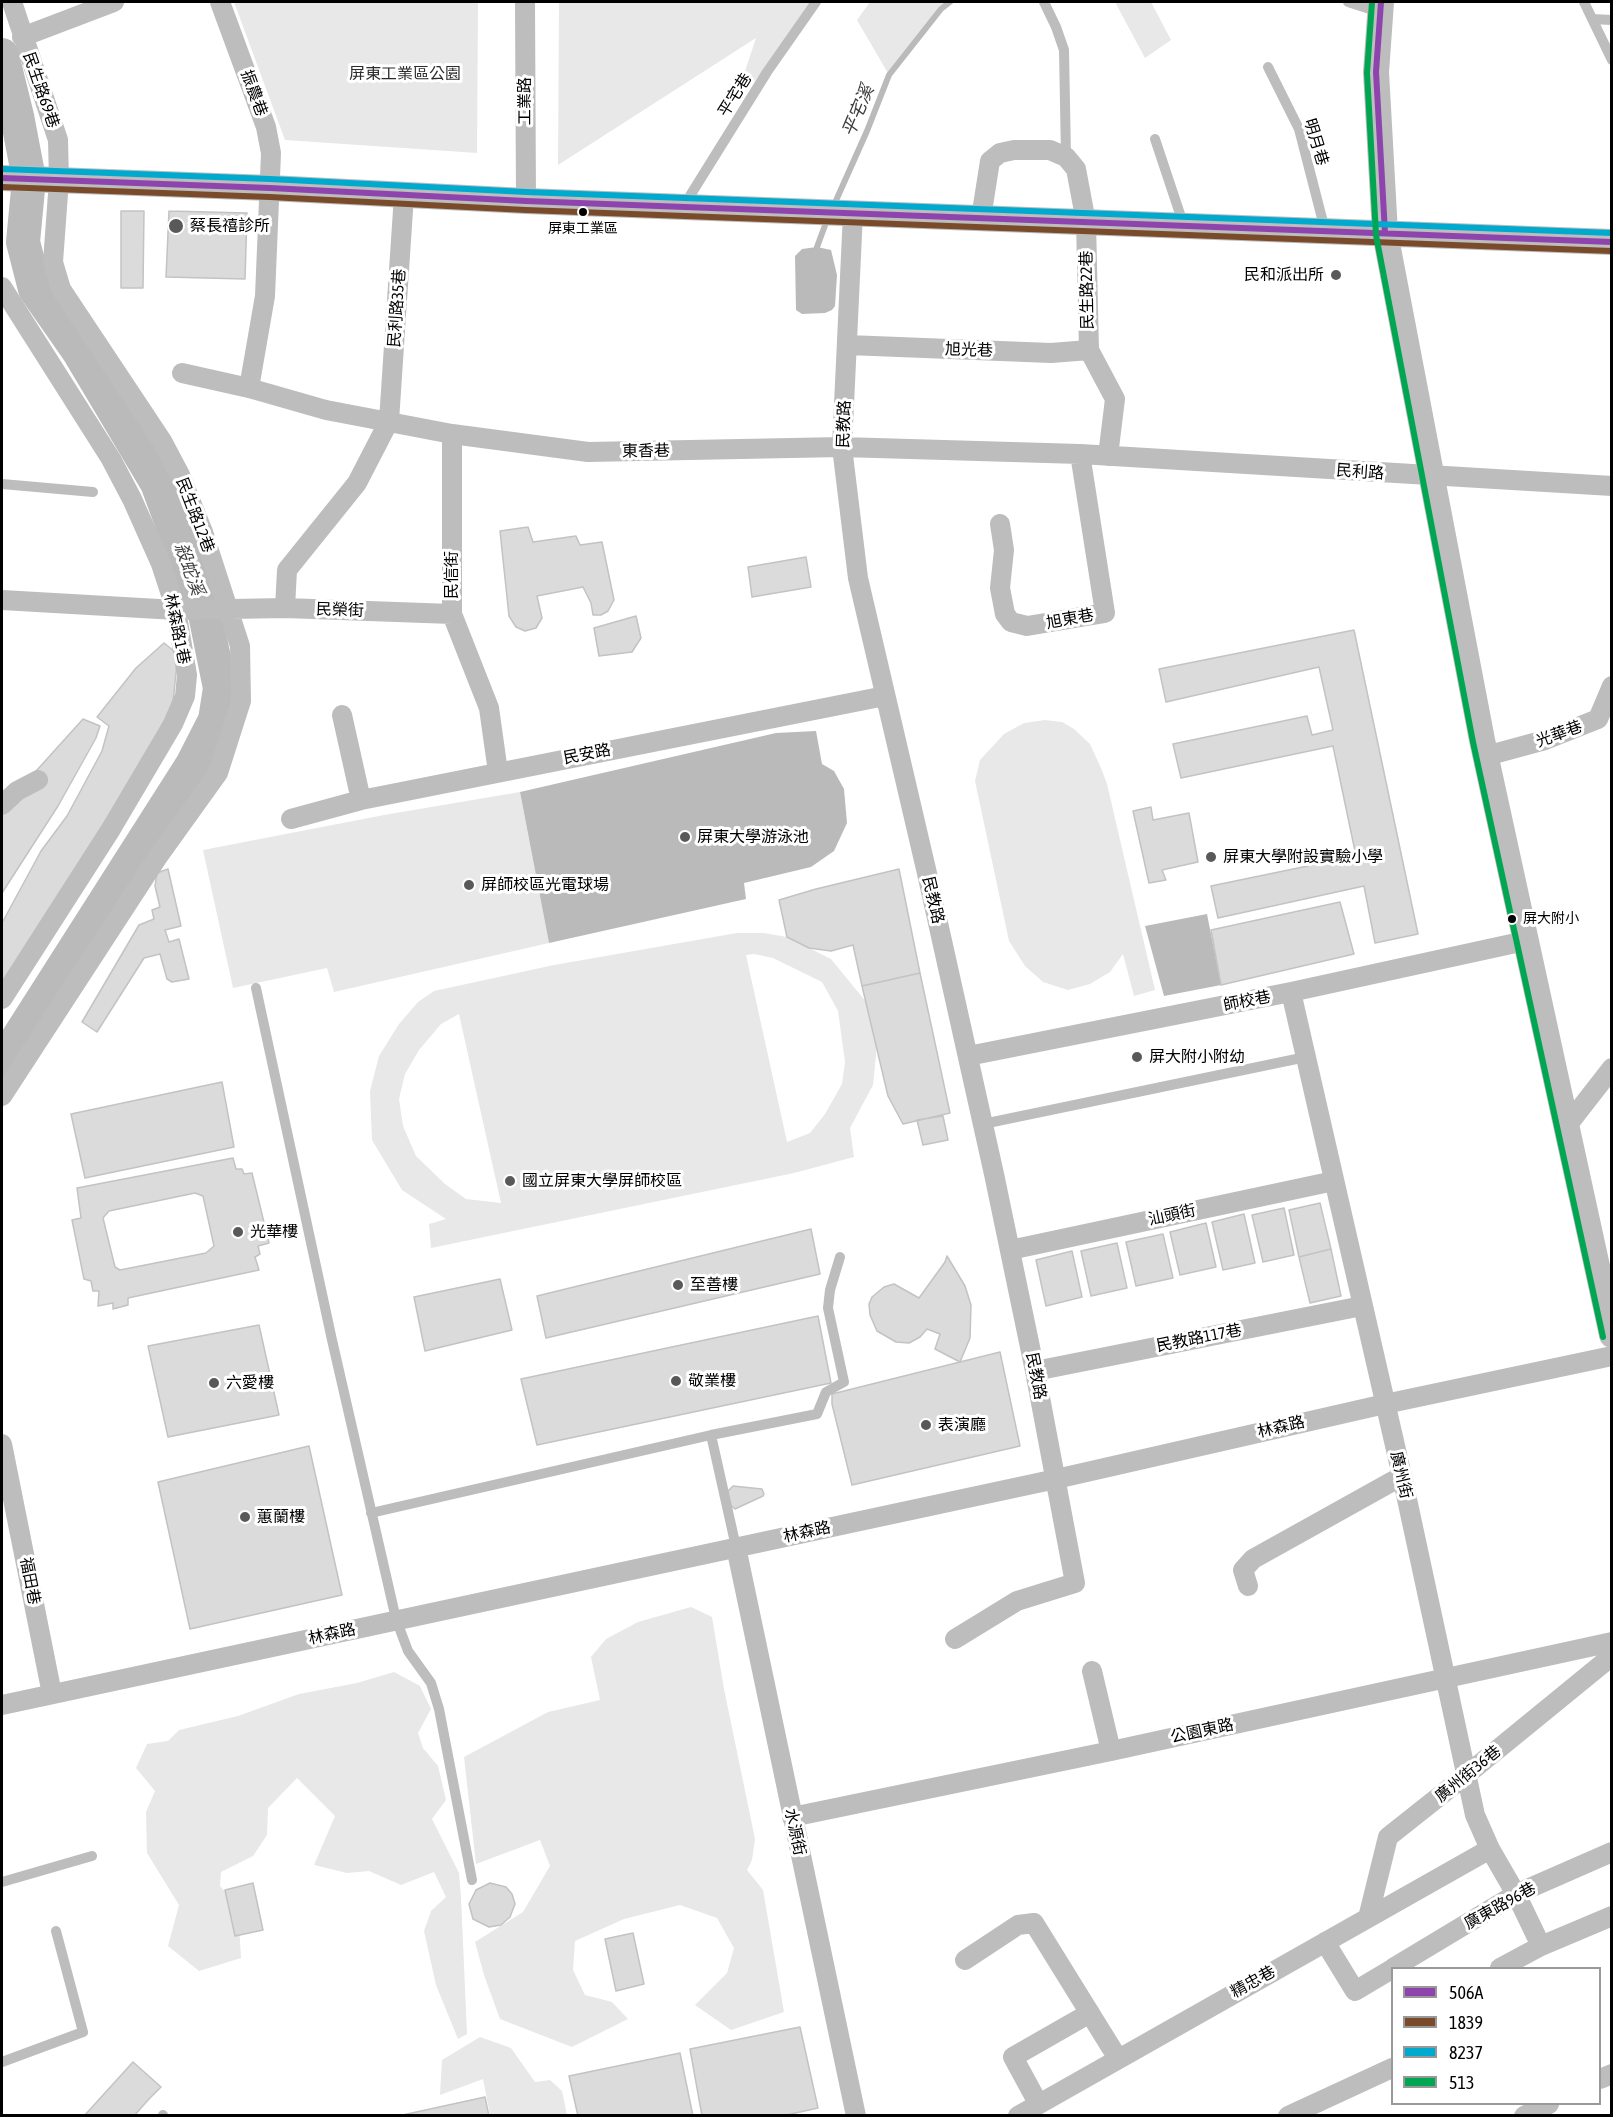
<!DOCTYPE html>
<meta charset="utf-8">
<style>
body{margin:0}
#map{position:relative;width:1613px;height:2117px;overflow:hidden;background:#fff;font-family:"Asap Condensed",sans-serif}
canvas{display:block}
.frame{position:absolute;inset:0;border:3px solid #000;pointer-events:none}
.legend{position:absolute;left:1391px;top:1967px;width:210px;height:138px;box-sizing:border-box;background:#fff;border:2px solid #999;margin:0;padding:8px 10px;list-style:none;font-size:18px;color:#000}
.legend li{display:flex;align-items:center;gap:12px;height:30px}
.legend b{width:30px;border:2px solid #999}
</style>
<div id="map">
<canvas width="1613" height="2117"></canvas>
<div class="frame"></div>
<ul class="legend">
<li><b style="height:8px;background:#8e44ad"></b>506A</li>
<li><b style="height:8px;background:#7a4b2a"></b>1839</li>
<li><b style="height:8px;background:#00a9ce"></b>8237</li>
<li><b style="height:8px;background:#00a651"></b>513</li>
</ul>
</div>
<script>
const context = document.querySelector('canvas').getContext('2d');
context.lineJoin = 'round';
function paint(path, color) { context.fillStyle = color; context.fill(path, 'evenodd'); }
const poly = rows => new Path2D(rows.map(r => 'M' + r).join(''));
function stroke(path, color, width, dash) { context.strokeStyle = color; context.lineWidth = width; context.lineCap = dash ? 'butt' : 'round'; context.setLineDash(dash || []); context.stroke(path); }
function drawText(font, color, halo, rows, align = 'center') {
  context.font = font + ' "Asap Condensed","Noto Sans TC",sans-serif'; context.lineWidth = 6; context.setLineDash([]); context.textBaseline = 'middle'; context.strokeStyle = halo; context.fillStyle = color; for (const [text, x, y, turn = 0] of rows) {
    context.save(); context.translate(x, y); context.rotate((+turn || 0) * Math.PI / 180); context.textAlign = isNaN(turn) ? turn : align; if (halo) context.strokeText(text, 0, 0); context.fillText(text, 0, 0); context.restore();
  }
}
paint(poly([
 [234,2,478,2,477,153,285,140],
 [559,2,816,2,739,101,736,100,736,98,756,38,558,165],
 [870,2,950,2,941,9,889,75,857,20],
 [1115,2,1151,2,1171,40,1145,58],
 [1045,720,1062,722,1074,729,1090,744,1101,768,1107,784,1155,990,1134,996,1123,954,1110,972,1090,984,1068,990,1043,982,1025,966,1009,941,975,781,980,760,1004,734,1024,723],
 [520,792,549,943,334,992,327,968,233,988,203,850,384,815],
 [737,933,764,933,787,937,831,959,867,1003,877,1045,873,1085,850,1128,854,1157,794,1173,431,1248,429,1224,446,1219,402,1190,372,1140,370,1091,379,1056,399,1024,418,1002,434,991,554,965],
 [754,954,773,958,822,982,838,1011,845,1062,842,1084,825,1114,810,1133,787,1142,746,955],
 [459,1014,501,1203,466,1199,445,1184,416,1156,403,1126,399,1099,405,1074,419,1050,441,1024],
 [691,1607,712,1617,724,1689,755,1839,752,1860,747,1870,763,1890,784,2012,731,2030,695,2005,727,1973,734,1948,717,1918,680,1905,624,1919,575,1941,573,1970,585,1995,612,2002,628,2019,572,2047,500,2019,484,1975,475,1942,523,1912,550,1866,540,1840,476,1864,464,1757,548,1712,600,1700,591,1657,606,1639,638,1622],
 [394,1672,420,1686,431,1709,418,1733,423,1748,438,1766,446,1800,432,1819,459,1873,461,1897,467,2034,458,2039,436,1985,424,1931,431,1911,446,1897,434,1872,401,1885,369,1871,347,1873,314,1865,335,1816,297,1778,268,1808,267,1835,253,1856,221,1872,220,1886,238,1906,241,1958,199,1971,168,1946,179,1905,147,1853,146,1812,155,1791,136,1768,147,1744,168,1741,179,1730,238,1716,299,1694,357,1683],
 [480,2037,511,2048,535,2082,550,2080,562,2091,567,2115,490,2115,483,2079,440,2095,442,2060]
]), '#e8e8e8');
paint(poly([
 [817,247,831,250,837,275,835,306,832,310,825,313,802,314,796,310,795,256,802,249],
 [816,731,822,764,834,771,844,789,847,823,834,851,811,867,744,883,746,899,549,943,520,792,776,733],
 [1207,914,1221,985,1164,996,1145,926]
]), '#bababa');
stroke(poly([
 [834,205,867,131,889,75,941,9,950,2],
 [817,247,827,220]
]), '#bababa', 6);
stroke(poly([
 [2,55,17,116,29,179,23,242,35,289,79,352,157,483,205,614,220,688,215,720,192,765,2,1063]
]), '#bababa', 34);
const building = poly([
 [121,211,144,211,143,288,121,288,121,211],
 [169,211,247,213,245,279,166,277,169,211],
 [528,527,533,542,576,536,580,545,602,542,614,600,608,611,601,615,593,615,591,603,583,587,537,596,542,618,536,628,525,631,516,627,509,616,500,531,528,527],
 [806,557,811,587,752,597,748,567,806,557],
 [636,616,641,638,632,652,599,656,594,628,636,616],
 [1354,630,1418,934,1375,943,1364,886,1218,918,1211,886,1356,856,1333,746,1181,778,1173,744,1307,716,1312,735,1333,730,1319,667,1166,702,1159,669,1354,630],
 [164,643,178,654,173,702,145,763,2,988,2,923,41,851,67,816,102,751,109,726,97,717,136,668,164,643],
 [83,719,100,726,96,738,58,806,2,893,2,804,28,780,83,719],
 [1151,807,1153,820,1189,813,1198,862,1162,870,1166,880,1149,883,1133,811,1151,807],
 [168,869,181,926,165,930,169,942,179,939,189,979,172,982,167,979,160,954,144,958,97,1032,82,1022,139,925,154,919,152,910,160,907,155,886,157,873,168,869],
 [899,869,920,973,862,986,853,945,831,951,809,948,787,937,779,900,816,889,899,869],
 [1340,902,1354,954,1221,985,1211,930,1340,902],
 [920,973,950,1113,903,1124,888,1096,862,986,920,973],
 [222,1082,234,1147,85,1178,71,1114,222,1082],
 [943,1116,948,1140,923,1145,917,1120,943,1116],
 [233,1158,236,1169,242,1169,244,1174,252,1173,269,1243,258,1246,260,1254,255,1257,259,1270,128,1298,128,1305,113,1309,113,1303,98,1306,99,1291,93,1291,91,1281,84,1279,72,1220,81,1218,77,1188,233,1158],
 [195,1193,203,1196,214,1246,206,1253,120,1270,115,1267,103,1218,109,1211,195,1193],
 [1320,1203,1331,1249,1299,1257,1289,1210,1320,1203],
 [1284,1208,1294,1255,1263,1262,1252,1215,1284,1208],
 [1244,1214,1255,1263,1223,1270,1212,1222,1244,1214],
 [1206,1223,1216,1267,1180,1275,1170,1232,1206,1223],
 [811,1229,820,1274,546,1338,537,1296,811,1229],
 [1163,1234,1173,1278,1136,1286,1126,1242,1163,1234],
 [1117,1243,1127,1288,1091,1296,1081,1251,1117,1243],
 [1331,1249,1341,1296,1310,1303,1299,1257,1331,1249],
 [1072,1251,1082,1297,1046,1306,1036,1260,1072,1251],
 [947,1256,965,1286,971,1305,970,1338,960,1362,935,1349,940,1334,927,1329,920,1337,909,1343,896,1342,877,1331,870,1315,869,1304,872,1297,884,1287,894,1284,919,1298,945,1262,947,1256],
 [500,1279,512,1330,425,1351,414,1297,500,1279],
 [818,1316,831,1383,537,1445,521,1379,818,1316],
 [259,1325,279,1415,168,1437,148,1346,259,1325],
 [1000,1352,1020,1446,852,1485,832,1404,832,1394,1000,1352],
 [309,1446,342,1595,190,1629,158,1482,309,1446],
 [733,1486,762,1489,764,1494,763,1496,735,1509,729,1504,727,1492,733,1486],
 [253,1883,263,1930,235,1936,225,1890,253,1883],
 [490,1883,506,1887,512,1894,515,1904,510,1917,501,1925,489,1927,473,1919,469,1904,476,1890,490,1883],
 [633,1933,644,1984,616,1991,605,1939,633,1933],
 [800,2027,818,2108,782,2116,702,2116,690,2049,800,2027],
 [680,2053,693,2116,578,2116,569,2076,680,2053],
 [133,2062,161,2087,149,2099,134,2116,84,2116,133,2062],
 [485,2097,489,2116,398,2116,485,2097]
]);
paint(building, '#dbdbdb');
stroke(building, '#c3c3c3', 1.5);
stroke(poly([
 [1044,2,1056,27,1064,50,1066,157],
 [1348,2,1379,12],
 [1584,2,1612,60],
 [1592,19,1612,20],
 [1268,67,1299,129,1325,230],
 [1155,139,1184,226],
 [683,207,767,72,816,2],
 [2,484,93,492],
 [256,988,332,1340,396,1619,408,1651,431,1683,439,1709,472,1880],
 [983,1124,1306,1057],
 [711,1435,736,1547],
 [371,1513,711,1435,817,1414,826,1392,844,1382,828,1308,830,1290,840,1257],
 [2,1882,92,1856],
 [2,2062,83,2032,56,1931],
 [163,2116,163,2115]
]), '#bdbdbd', 10);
stroke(poly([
 [220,2,266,127,271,153,265,296,249,388,326,410,452,434,588,452,842,447,1080,454,1612,486],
 [525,2,526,201],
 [22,37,114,2],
 [853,213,842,447,858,578,926,869,994,1174,1035,1371,1075,1583,1017,1601,955,1639],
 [981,218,990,161,1000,153,1014,150,1050,150,1066,157,1076,169,1086,222,1089,350,1115,399,1108,456],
 [2,287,111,459,132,499,161,564,176,610,187,675,185,696,173,724,111,829,2,999],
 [848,345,1051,353,1089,350],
 [182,373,249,388],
 [452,434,452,614,489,708,498,772],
 [1000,524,1004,550,1000,588,1005,614,1011,622,1027,626,1105,613,1080,454],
 [2,600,176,610,285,608,452,614],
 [285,608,287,570,357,483,389,421,404,195],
 [342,715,361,800],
 [1486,756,1545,740,1598,719,1612,686],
 [2,805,17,791,38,780],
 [291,819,361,800,885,696],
 [1291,992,1402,1476,1475,1815,1490,1849,1516,1894,1541,1946],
 [968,1056,1291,992,1525,941],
 [2,1096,157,858,218,773,241,701,240,646,203,532,180,475,162,441,61,289,53,262,59,180,58,140,12,2],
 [1566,1127,1612,1068],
 [1010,1250,1334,1181],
 [1035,1371,1362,1306],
 [2,1444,52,1694],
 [736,1547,856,2116],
 [1248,1586,1243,1570,1253,1559,1402,1476],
 [1092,1671,1111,1751],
 [2,1705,1056,1479,1385,1404,1612,1356],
 [792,1817,1111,1751,1612,1642],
 [1368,1918,1388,1837,1465,1776,1612,1656],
 [1325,1942,1355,1991,1392,1969],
 [965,1960,1018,1925,1034,1923,1117,2057],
 [1393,1968,1516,1894,1612,1852],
 [1500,1968,1541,1946,1612,1916],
 [1600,2079,1612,2074],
 [1038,2103,1013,2057,1090,2013],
 [1018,2116,1490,1849],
 [1288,2116,1392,2068],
 [1524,2116,1549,2104]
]), '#bdbdbd', 20);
stroke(poly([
 [1381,2,1376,72,1385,233,1482,740,1612,1335],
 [2,178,270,188,526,201,1612,242]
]), '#bdbdbd', 26);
stroke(poly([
 [1381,2,1376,72,1385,233],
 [2,178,270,188,526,201,1612,242]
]), '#8e44ad', 6);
stroke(poly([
 [2,187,270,197,526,210,1612,251]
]), '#7a4b2a', 6);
stroke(poly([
 [2,169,270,179,526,192,1612,233]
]), '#00a9ce', 6);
stroke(poly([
 [1372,2,1367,73,1376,235,1473,742,1603,1337]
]), '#00a651', 6);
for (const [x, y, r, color] of [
 [583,212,5,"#000"],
 [176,226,8,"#595959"],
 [1336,275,6,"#595959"],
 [685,837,6,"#595959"],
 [1211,857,6,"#595959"],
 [469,885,6,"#595959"],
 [1512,919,5,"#000"],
 [1137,1057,6,"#595959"],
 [510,1181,6,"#595959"],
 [238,1232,6,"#595959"],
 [678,1285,6,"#595959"],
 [676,1381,6,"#595959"],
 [214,1383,6,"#595959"],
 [926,1425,6,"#595959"],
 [245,1517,6,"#595959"]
]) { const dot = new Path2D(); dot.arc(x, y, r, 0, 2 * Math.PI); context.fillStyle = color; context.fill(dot); stroke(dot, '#fff', 2); }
drawText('14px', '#000', '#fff', [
 ["屏東工業區",583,229],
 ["屏大附小",1523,919,"left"]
]);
drawText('16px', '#2c2c2c', '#fff', [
 ["屏東工業區公園",405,74]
]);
drawText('16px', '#000', '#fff', [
 ["民生路69巷",41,90,71],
 ["振農巷",254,93,70],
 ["平宅巷",735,95,-58],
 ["工業路",525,101,-90],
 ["明月巷",1316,142,73],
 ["民生路22巷",1087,290,-91],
 ["民利路35巷",397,308,-86],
 ["旭光巷",969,350,2],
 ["民教路",844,424,-88],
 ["東香巷",646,451,-1],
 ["民利路",1360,472,4],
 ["民生路12巷",195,515,69],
 ["民信街",452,575,-90],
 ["民榮街",340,610,2],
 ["旭東巷",1070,619,-10],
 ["林森路1巷",177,629,78],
 ["光華巷",1559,734,-20],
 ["民安路",587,754,-11],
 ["民教路",933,900,77],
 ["師校巷",1247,1001,-11],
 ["汕頭街",1172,1215,-12],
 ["民教路117巷",1199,1338,-11],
 ["民教路",1036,1376,79],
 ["林森路",1281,1427,-13],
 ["廣州街",1401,1475,77],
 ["林森路",807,1532,-12],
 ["福田巷",30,1581,79],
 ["林森路",332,1634,-12],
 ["公園東路",1202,1731,-12],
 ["廣州街36巷",1468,1774,-39],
 ["水源街",795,1832,78],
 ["廣東路96巷",1500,1906,-29],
 ["精忠巷",1253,1982,-29]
]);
drawText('16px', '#000', '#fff', [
 ["蔡長禧診所",190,226],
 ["民和派出所",1324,275,"right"],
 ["屏東大學游泳池",697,837],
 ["屏東大學附設實驗小學",1223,857],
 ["屏師校區光電球場",481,885],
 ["屏大附小附幼",1149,1057],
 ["國立屏東大學屏師校區",522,1181],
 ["光華樓",250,1232],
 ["至善樓",690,1285],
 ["敬業樓",688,1381],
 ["六愛樓",226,1383],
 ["表演廳",938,1425],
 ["蕙蘭樓",257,1517]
], 'left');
drawText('italic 18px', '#3d3d3d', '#fff', [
 ["平宅溪",858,111,-67],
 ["殺蛇溪",189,569,70]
]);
</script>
